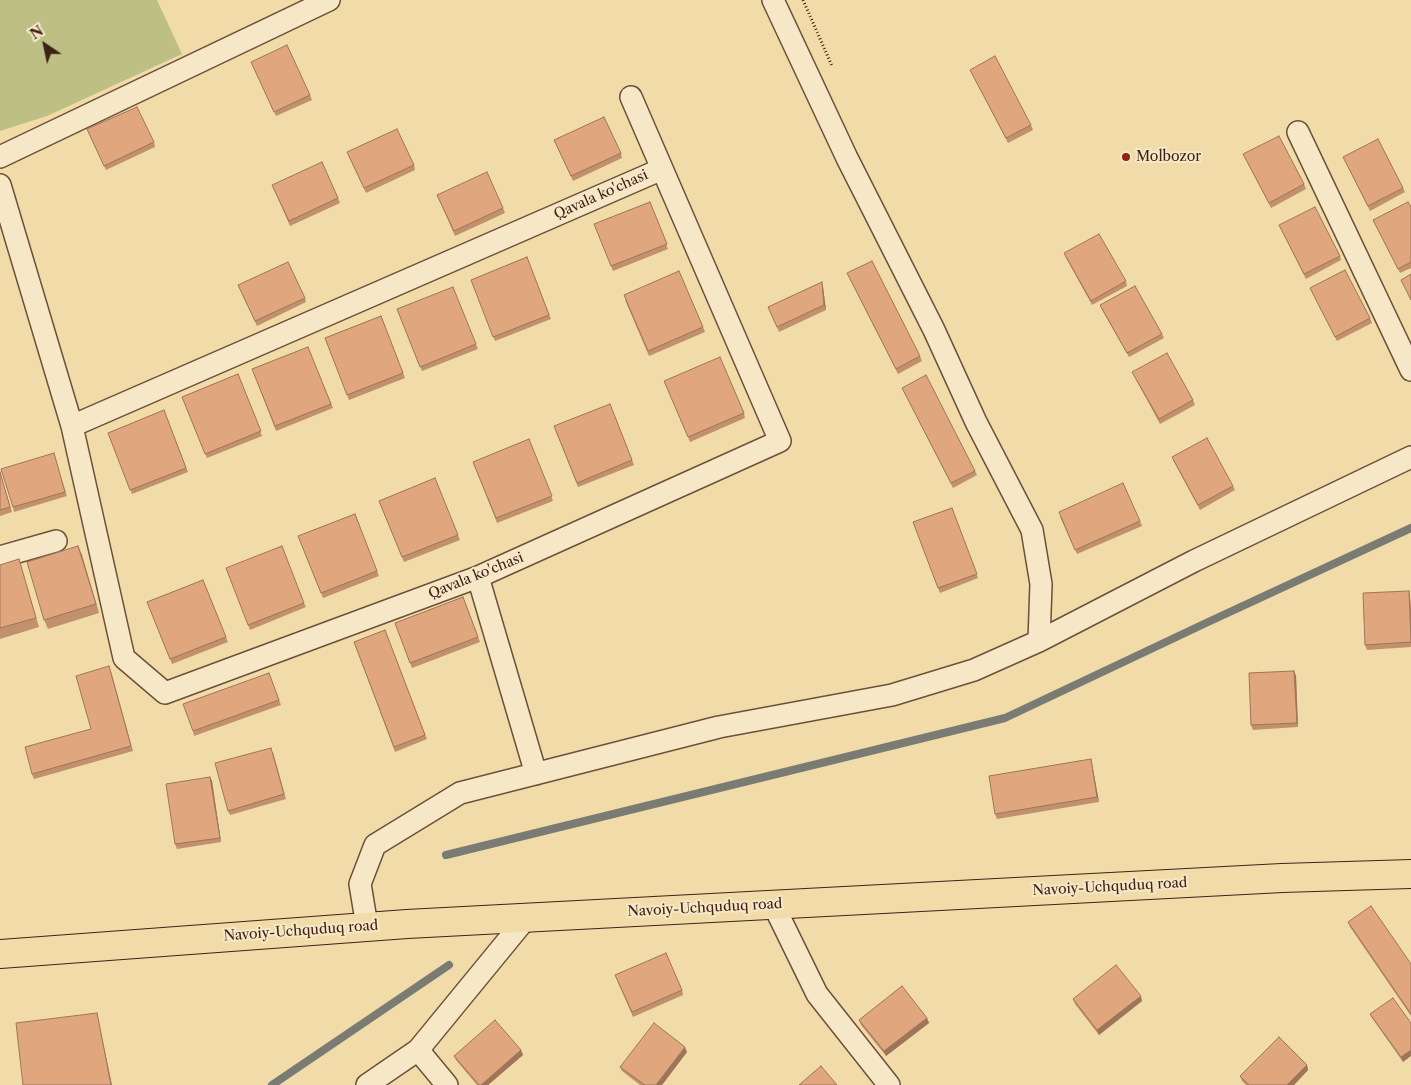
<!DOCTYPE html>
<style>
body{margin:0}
#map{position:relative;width:1411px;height:1085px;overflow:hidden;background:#f1dba9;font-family:"Libre Caslon Text",serif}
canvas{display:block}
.north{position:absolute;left:20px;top:20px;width:50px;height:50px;-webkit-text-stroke:4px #f6e8c7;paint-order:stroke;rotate:326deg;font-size:14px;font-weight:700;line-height:20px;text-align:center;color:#402115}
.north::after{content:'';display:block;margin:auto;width:18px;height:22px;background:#402115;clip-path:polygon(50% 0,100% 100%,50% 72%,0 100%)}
</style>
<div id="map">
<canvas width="1411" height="1085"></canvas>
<div class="north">N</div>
</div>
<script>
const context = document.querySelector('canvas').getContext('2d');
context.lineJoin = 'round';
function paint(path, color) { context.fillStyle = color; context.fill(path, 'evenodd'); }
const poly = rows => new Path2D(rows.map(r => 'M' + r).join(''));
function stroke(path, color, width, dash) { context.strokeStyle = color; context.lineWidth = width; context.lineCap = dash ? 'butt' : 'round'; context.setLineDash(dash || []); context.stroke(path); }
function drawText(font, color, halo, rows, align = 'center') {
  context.font = font + ' "Libre Caslon Text",serif'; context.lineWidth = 4; context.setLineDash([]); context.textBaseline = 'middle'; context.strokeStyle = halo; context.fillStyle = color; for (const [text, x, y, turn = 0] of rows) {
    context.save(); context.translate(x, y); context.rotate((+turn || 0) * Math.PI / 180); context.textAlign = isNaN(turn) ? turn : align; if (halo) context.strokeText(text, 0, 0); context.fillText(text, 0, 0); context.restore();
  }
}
paint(poly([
 [0,0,157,0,182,54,47,116,0,131]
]), '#bebf85');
stroke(poly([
 [446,855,1005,718,1206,623,1411,528],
 [272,1085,449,965]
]), '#7a7c74', 8);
const minor = poly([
 [773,0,847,158,934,330,976,422,1032,530,1041,584,1039,641],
 [1298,132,1411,370],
 [0,157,329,0],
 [0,185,72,426,124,658,165,693,478,577,780,441,631,97],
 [72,426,662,169],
 [0,557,56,541],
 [478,577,536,774],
 [773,904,817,994,889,1085],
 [367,926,360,884,375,845,460,793,719,727,892,695,974,670,1039,641,1194,561,1411,457],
 [418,1050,447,1085],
 [367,1085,418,1050,527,917]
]);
const trunk = poly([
 [0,954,407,924,1282,878,1411,874]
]);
stroke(minor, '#6c503a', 24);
stroke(trunk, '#402115', 30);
stroke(poly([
 [803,0,832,66]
]), '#402115', 3, [1, 2.5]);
stroke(minor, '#f6e8c7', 21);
stroke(trunk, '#f1dba9', 28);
paint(poly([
 [251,62,310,95,312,100,276,116],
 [970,70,1031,125,1033,130,1008,143,972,74],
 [87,129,154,142,155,147,106,170],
 [554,140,621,153,622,158,573,181],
 [347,152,414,165,415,170,366,193],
 [1243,154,1304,184,1306,189,1271,208],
 [1343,157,1403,188,1405,192,1370,211],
 [272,185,338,198,340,203,290,226],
 [437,195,503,208,505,213,455,236],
 [650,202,668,249,613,271,594,224],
 [1411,207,1411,268,1400,273,1373,220],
 [1279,225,1340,256,1341,260,1306,279],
 [1064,253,1126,281,1127,286,1092,305,1066,258],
 [527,257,551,319,495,341,471,280],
 [847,273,920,356,922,361,898,374],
 [822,282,823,287,826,310,779,332,768,307],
 [238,285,305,298,306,302,257,326],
 [1310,288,1370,318,1372,323,1337,341],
 [625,300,703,327,705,332,649,356],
 [1100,305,1162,334,1164,338,1129,357,1102,310],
 [397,309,476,344,478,349,422,371],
 [381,316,405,378,349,400,325,338],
 [308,347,333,408,276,431,252,369],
 [1132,372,1193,400,1195,405,1160,424,1134,376],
 [238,374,262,436,207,458,182,397],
 [666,385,744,413,745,418,690,442],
 [902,388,975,471,977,475,953,488],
 [610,404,634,465,578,487,554,426],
 [164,410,188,472,132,494,108,433],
 [529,439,553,501,497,523,473,462],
 [1172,457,1233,486,1235,490,1200,510,1174,462],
 [55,458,67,496,14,512,13,507],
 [0,472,12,512,0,516],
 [435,478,460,540,404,562,379,501],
 [952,508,978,578,940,593,913,522],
 [355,514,379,576,323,598,298,536],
 [1060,517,1140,521,1142,526,1077,554],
 [78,546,99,613,48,629,44,620],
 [19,559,39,627,0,639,0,565],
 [226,568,304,603,306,607,250,630],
 [203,580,228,642,172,664,147,602],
 [1409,591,1410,596,1411,607,1411,647,1367,650,1365,645],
 [463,597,480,642,412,668,395,623],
 [385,630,427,739,395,752,354,642],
 [111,671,133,751,34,779,32,774,91,729],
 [1294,671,1296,676,1298,727,1253,730,1251,725],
 [269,673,281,705,194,736,193,731],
 [273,752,286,799,230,815,228,811],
 [1091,759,1092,764,1099,802,997,819,995,814],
 [210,777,212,781,221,842,177,849,175,844],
 [1348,922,1411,964,1411,1016,1350,927],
 [617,980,682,990,683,995,633,1017],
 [1393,998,1403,1062,1372,1018,1370,1014],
 [1073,999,1142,1001,1099,1035,1075,1004],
 [927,1018,929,1023,886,1056,861,1025,859,1020],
 [521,1050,523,1055,488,1085,477,1085,456,1060,454,1056],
 [687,1052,662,1085,640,1085,622,1071,620,1067],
 [1307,1065,1308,1070,1294,1085,1246,1085,1242,1081,1240,1076]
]), '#c1906c');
paint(poly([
 [822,282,823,287,826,310,824,305],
 [78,546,82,555,99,613,96,604],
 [1409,591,1410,596,1411,642],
 [1294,671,1296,676,1298,727,1297,723],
 [1091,759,1092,764,1099,802,1097,797],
 [210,777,212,781,221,842,220,838],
 [1141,996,1142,1001,1099,1035,1097,1030],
 [97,1013,98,1018,112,1085,111,1085],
 [927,1018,929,1023,886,1056,884,1051],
 [685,1047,687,1052,662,1085,656,1085],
 [521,1050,523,1055,488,1085,481,1085],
 [1411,1050,1411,1056,1403,1062,1401,1057],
 [1307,1065,1308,1070,1294,1085,1287,1085]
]), '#9d7558');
const building = poly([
 [287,45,310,95,274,112,251,62,287,45],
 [995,56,1031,125,1006,138,970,70,995,56],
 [137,107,154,142,104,166,87,129,137,107],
 [604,117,621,153,571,176,554,140,604,117],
 [397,129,414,165,364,188,347,152,397,129],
 [1279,136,1304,184,1269,203,1243,154,1279,136],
 [1378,139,1403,188,1368,206,1343,157,1378,139],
 [322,162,338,198,289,221,272,185,322,162],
 [487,172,503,208,454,231,437,195,487,172],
 [650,202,667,244,611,266,594,224,650,202],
 [1408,202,1411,207,1411,262,1398,269,1373,220,1408,202],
 [1315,207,1340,256,1304,274,1279,225,1315,207],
 [1099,234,1126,281,1091,301,1064,253,1099,234],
 [527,257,549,315,493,337,471,280,527,257],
 [872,261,920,356,896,369,847,273,872,261],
 [288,262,305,298,255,321,238,285,288,262],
 [1345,270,1370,318,1335,337,1310,288,1345,270],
 [679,271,703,327,648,351,624,295,679,271],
 [1411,274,1411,300,1401,280,1411,274],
 [822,282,824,305,777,327,768,307,822,282],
 [1135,286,1162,334,1127,353,1100,305,1135,286],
 [453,287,476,344,420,367,397,309,453,287],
 [381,316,403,373,347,395,325,338,381,316],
 [308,347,331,404,275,426,252,369,308,347],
 [1167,353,1193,400,1159,419,1132,372,1167,353],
 [720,357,744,413,688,437,664,381,720,357],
 [238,374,261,431,205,454,182,397,238,374],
 [926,375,975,471,951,483,902,388,926,375],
 [610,404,632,460,577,483,554,426,610,404],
 [164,410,186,468,130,490,108,433,164,410],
 [1207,438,1233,486,1198,505,1172,457,1207,438],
 [529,439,552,496,496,518,473,462,529,439],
 [54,453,65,492,13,507,1,469,54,453],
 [0,472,10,507,0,510,0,472],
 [435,478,458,535,402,557,379,501,435,478],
 [1123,483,1140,521,1075,550,1059,512,1123,483],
 [952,508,977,574,938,588,913,522,952,508],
 [355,514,377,571,321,593,298,536,355,514],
 [78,546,96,604,44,620,27,562,78,546],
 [282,546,304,603,248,625,226,568,282,546],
 [19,559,36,618,0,628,0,565,19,559],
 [203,580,226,637,170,659,147,602,203,580],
 [1409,591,1411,642,1365,645,1363,593,1409,591],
 [463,597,478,637,410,663,395,623,463,597],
 [385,630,425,735,394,747,354,642,385,630],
 [109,666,131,746,32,774,25,747,91,729,76,676,109,666],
 [1294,671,1297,723,1251,725,1249,673,1294,671],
 [269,673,279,700,193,731,183,704,269,673],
 [271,748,284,794,228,811,215,763,271,748],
 [1091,759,1097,797,995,814,989,776,1091,759],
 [210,777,220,838,175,844,166,784,210,777],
 [1371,906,1411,964,1411,1014,1348,922,1371,906],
 [666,953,682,990,632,1012,615,975,666,953],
 [1116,965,1141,996,1097,1030,1073,999,1116,965],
 [902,986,927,1018,884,1051,859,1020,902,986],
 [1393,998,1411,1023,1411,1050,1401,1057,1370,1014,1393,998],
 [97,1013,111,1085,23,1085,16,1023,97,1013],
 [495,1020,521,1050,481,1085,479,1085,454,1056,495,1020],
 [654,1023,685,1047,656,1085,645,1085,620,1067,654,1023],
 [1279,1037,1307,1065,1287,1085,1249,1085,1240,1076,1279,1037],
 [821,1066,837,1085,799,1085,821,1066]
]);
paint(building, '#e0a77e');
stroke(building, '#9d7558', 1);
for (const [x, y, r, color] of [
 [1126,157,5,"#8f2418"]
]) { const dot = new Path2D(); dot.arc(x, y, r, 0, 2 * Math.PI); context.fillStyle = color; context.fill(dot); stroke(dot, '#f6e8c7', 2); }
drawText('14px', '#402115', '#f6e8c7', [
 ["Molbozor",1136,157]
], 'left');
drawText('14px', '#402115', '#f6e8c7', [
 ["Qavala ko'chasi",601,195,-24],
 ["Qavala ko'chasi",476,576,-22],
 ["Navoiy-Uchquduq road",1110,887,-3],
 ["Navoiy-Uchquduq road",705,908,-3],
 ["Navoiy-Uchquduq road",301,931,-4]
]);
</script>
